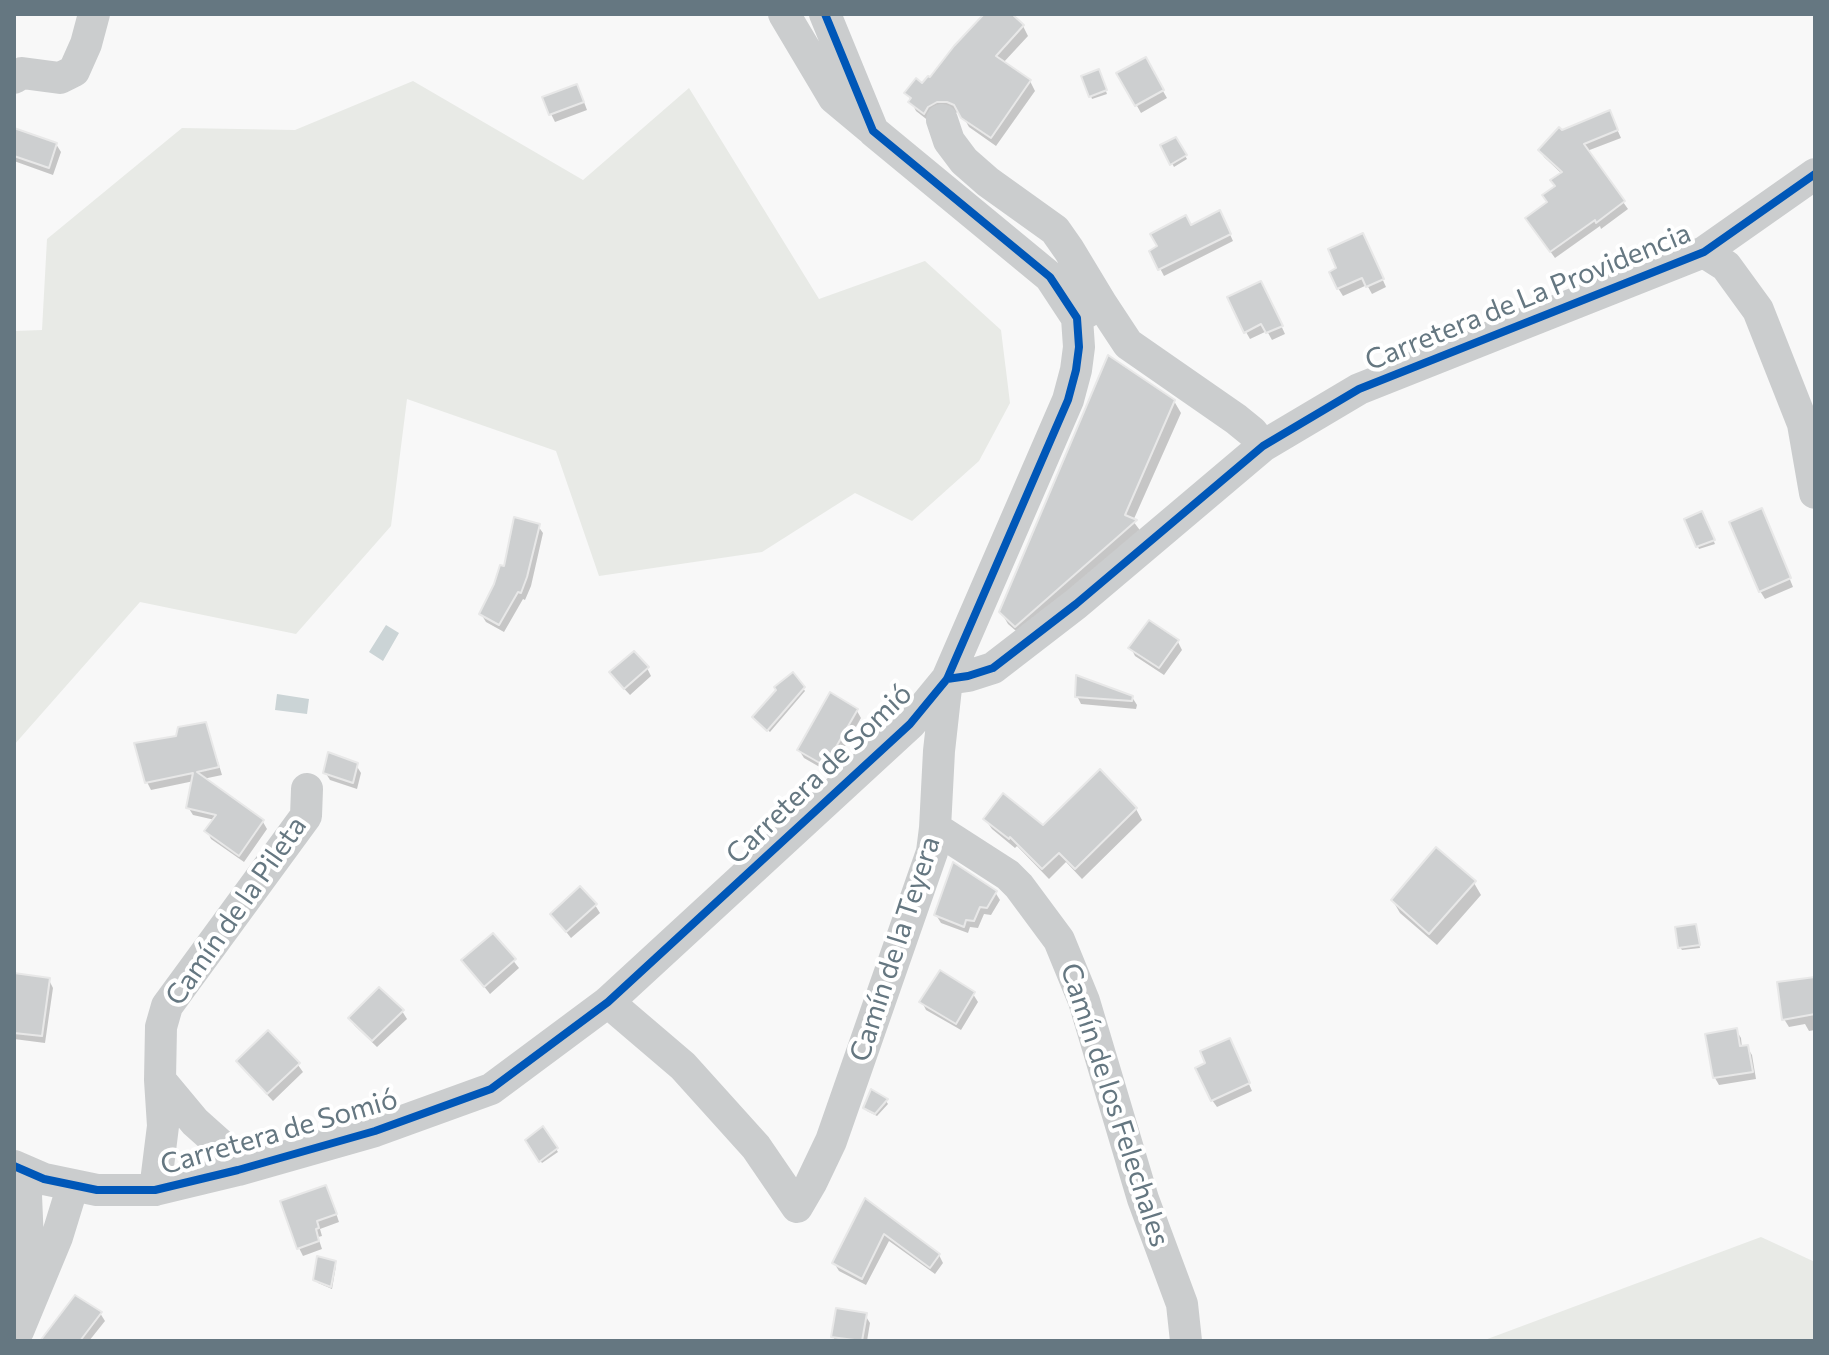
<!DOCTYPE html>
<meta charset="utf-8">
<style>
body{margin:0}
#map{position:relative;width:1829px;height:1355px;overflow:hidden;background:#f8f8f8;font-family:Commissioner,sans-serif}
canvas{display:block}
.frame{position:absolute;inset:0;border:16px solid #657781;pointer-events:none}
</style>
<div id="map">
<canvas width="1829" height="1355"></canvas>
<div class="frame"></div>
</div>
<script>
const context = document.querySelector('canvas').getContext('2d');
context.lineJoin = 'round';
function paint(path, color) { context.fillStyle = color; context.fill(path, 'evenodd'); }
const poly = rows => new Path2D(rows.map(r => 'M' + r).join(''));
function stroke(path, color, width, dash) { context.strokeStyle = color; context.lineWidth = width; context.lineCap = dash ? 'butt' : 'round'; context.setLineDash(dash || []); context.stroke(path); }
function drawText(font, color, halo, rows, align = 'center') {
  context.font = font + ' Commissioner,sans-serif'; context.lineWidth = 8; context.setLineDash([]); context.textBaseline = 'middle'; context.strokeStyle = halo; context.fillStyle = color; for (const [text, x, y, turn = 0] of rows) {
    context.save(); context.translate(x, y); context.rotate((+turn || 0) * Math.PI / 180); context.textAlign = isNaN(turn) ? turn : align; if (halo) context.strokeText(text, 0, 0); context.fillText(text, 0, 0); context.restore();
  }
}
paint(poly([
 [413,81,583,180,689,88,819,299,925,261,1001,330,1010,403,979,461,912,521,855,493,762,552,599,576,556,451,407,399,391,526,296,634,140,602,14,745,14,331,42,330,47,239,182,128,295,130],
 [1761,1237,1815,1262,1815,1341,1482,1341]
]), '#e8eae6');
paint(poly([
 [386,625,399,633,383,661,369,652],
 [277,694,309,699,307,714,275,710]
]), '#cbd4d6');
paint(poly([
 [986,14,1009,14,1023,26,1028,36,1003,63,1030,81,1035,91,996,146,969,127,962,115,953,111,930,122,916,111,907,93,930,80],
 [1145,60,1167,98,1141,113,1119,74],
 [1100,75,1107,94,1092,99,1091,96],
 [581,94,587,110,555,122,551,114],
 [1613,120,1621,138,1587,151,1628,209,1601,229,1600,226,1555,258,1532,226,1549,203,1562,174,1544,157,1540,150,1561,132],
 [1175,140,1187,159,1174,167,1163,146],
 [14,141,56,144,61,152,53,175,14,161],
 [1223,219,1233,241,1164,276,1151,251,1190,227],
 [1366,243,1386,287,1372,294,1367,285,1343,296,1338,288],
 [1265,291,1285,334,1272,340,1267,331,1250,339,1246,332],
 [1174,401,1181,413,1133,521,1142,533,1023,637,1008,624,1001,612],
 [1701,513,1715,544,1699,549,1686,520],
 [1765,518,1793,587,1765,599,1760,591],
 [538,526,543,533,531,586,525,600,523,599,504,632,486,622,481,614,506,569],
 [1150,623,1178,642,1182,650,1164,675,1135,656,1131,648],
 [647,668,651,676,630,695,616,680],
 [793,674,805,691,770,732,757,720],
 [1077,696,1132,697,1137,705,1136,709,1081,704],
 [857,711,861,718,830,773,804,758,799,750],
 [205,724,209,732,222,775,203,779,263,822,267,829,244,862,211,839,207,831,215,820,193,815,188,807,194,781,151,790,147,782,177,738],
 [356,765,361,773,357,789,330,780,325,772],
 [1136,809,1142,820,1082,879,1066,862,1049,879,1017,846,1015,848,992,829,985,819,1043,828],
 [1474,883,1481,895,1437,945,1400,913,1393,901],
 [995,892,1000,900,991,915,984,914,978,928,970,927,968,933,941,923,936,915],
 [595,905,600,913,571,938,552,914],
 [1695,926,1700,948,1682,950,1680,947],
 [493,935,519,968,490,994,464,961],
 [14,975,49,980,53,988,45,1043,14,1039],
 [1815,979,1815,1030,1809,1031,1805,1024,1789,1027,1784,1019],
 [973,994,978,1002,961,1030,926,1010,922,1002],
 [402,1011,407,1019,377,1047,355,1026,350,1019],
 [1736,1030,1741,1038,1742,1048,1747,1047,1752,1055,1756,1079,1719,1085,1715,1078],
 [268,1033,298,1065,303,1072,273,1101,243,1069,238,1061],
 [1233,1048,1252,1091,1217,1107,1212,1100],
 [886,1101,888,1104,877,1116,867,1111,865,1108],
 [543,1129,558,1152,542,1163,527,1141],
 [330,1195,339,1222,320,1229,322,1236,318,1237,322,1249,303,1256,299,1248],
 [866,1201,939,1255,943,1263,935,1274,889,1241,866,1285,839,1271,834,1263],
 [334,1263,336,1266,332,1289,318,1283,316,1280],
 [100,1313,105,1321,89,1341,40,1341],
 [865,1315,870,1323,867,1341,836,1341,833,1337]
]), '#0003');
const building = poly([
 [984,14,1012,14,1024,25,996,56,1031,80,991,138,961,118,954,105,947,102,937,102,928,107,924,114,908,102,911,98,904,93,916,78,922,83,928,76,930,77,954,46,984,14],
 [1146,57,1164,90,1135,106,1116,73,1146,57],
 [1099,69,1107,90,1089,97,1081,76,1099,69],
 [577,84,584,102,549,115,542,97,577,84],
 [1610,110,1618,130,1584,144,1625,201,1596,223,1595,220,1550,252,1525,218,1547,202,1542,195,1555,186,1550,180,1562,172,1538,150,1559,127,1562,130,1610,110],
 [14,128,57,143,49,168,14,156,14,128],
 [1176,137,1187,155,1170,165,1160,145,1176,137],
 [1220,210,1231,234,1158,270,1149,251,1157,246,1150,234,1186,215,1191,225,1220,210],
 [1363,233,1384,279,1366,287,1362,278,1337,289,1329,272,1336,268,1328,249,1363,233],
 [1261,281,1283,326,1266,333,1261,324,1244,333,1227,297,1261,281],
 [1108,355,1175,400,1125,515,1137,520,1015,627,999,612,1108,355],
 [1762,508,1791,578,1759,592,1729,522,1762,508],
 [1702,511,1715,540,1696,547,1684,519,1702,511],
 [514,517,540,524,527,577,521,593,518,592,499,625,479,614,494,584,500,565,504,566,514,517],
 [1149,620,1179,640,1159,668,1128,648,1149,620],
 [634,651,649,667,624,689,609,672,634,651],
 [793,672,805,687,767,731,752,717,776,690,774,687,793,672],
 [1076,675,1133,696,1132,701,1075,697,1076,675],
 [830,692,858,709,825,766,797,750,830,692],
 [206,722,219,767,197,772,264,820,239,856,204,831,216,815,186,808,193,773,145,783,134,743,176,736,178,727,206,722],
 [328,752,358,763,353,783,323,773,328,752],
 [1100,769,1137,808,1075,869,1059,853,1042,869,1010,837,1009,839,983,819,1003,793,1043,825,1100,769],
 [1436,847,1476,881,1429,934,1391,900,1436,847],
 [953,862,997,891,987,908,980,907,974,921,966,920,964,927,934,915,953,862],
 [580,886,597,904,566,932,550,914,580,886],
 [1696,924,1700,945,1678,948,1675,927,1696,924],
 [493,933,516,959,484,987,461,960,493,933],
 [940,970,975,992,956,1024,919,1002,940,970],
 [14,973,50,978,42,1036,14,1033,14,973],
 [1815,977,1815,1014,1782,1020,1777,982,1815,977],
 [379,987,404,1010,372,1041,348,1018,379,987],
 [1737,1028,1740,1046,1748,1045,1753,1072,1713,1078,1705,1034,1737,1028],
 [268,1030,300,1063,267,1094,236,1061,268,1030],
 [1230,1038,1250,1083,1211,1101,1195,1068,1205,1063,1200,1051,1230,1038],
 [871,1089,888,1099,875,1114,863,1108,871,1089],
 [543,1126,558,1148,539,1162,525,1140,543,1126],
 [326,1185,337,1214,317,1221,319,1228,316,1229,319,1241,297,1249,280,1201,326,1185],
 [865,1198,940,1254,930,1268,884,1234,862,1279,832,1263,865,1198],
 [317,1256,336,1261,331,1287,313,1280,317,1256],
 [75,1295,102,1312,80,1341,40,1341,75,1295],
 [836,1308,867,1313,862,1341,831,1337,836,1308]
]);
paint(building, '#cdcfd0');
stroke(building, '#e8e8e8', 2);
stroke(poly([
 [784,14,834,98,870,128],
 [14,78,22,73,60,78,74,71,86,44,94,14],
 [942,120,949,141,964,161,988,182,1055,230,1069,250,1101,303],
 [1704,252,1726,266,1758,310,1803,424,1815,493],
 [1082,315,1101,303,1128,344,1236,419,1252,432,1263,446],
 [947,679,968,676,993,668,1076,604,1263,446,1359,389,1704,252,1815,174],
 [935,828,1008,875,1019,886,1059,940,1084,1001,1143,1199,1182,1304,1186,1341],
 [608,1002,683,1066,756,1147,797,1207,811,1183,831,1141,932,852,935,828,939,751,947,679],
 [14,1166,44,1179,97,1190,155,1190,238,1170,375,1131,491,1089,608,1002,910,724,947,679,1068,400,1076,370,1079,347,1077,318,1050,277,873,131,825,14],
 [238,1170,223,1147,195,1122,160,1080,161,1027,167,1006,306,816,307,789],
 [25,1171,28,1243,18,1331,57,1237,73,1185],
 [155,1190,163,1126,160,1080]
]), '#cbcdce', 32);
stroke(poly([
 [947,679,968,676,993,668,1076,604,1263,446,1359,389,1704,252,1815,174],
 [14,1166,44,1179,97,1190,155,1190,238,1170,375,1131,491,1089,608,1002,910,724,947,679,1068,400,1076,370,1079,347,1077,318,1050,277,873,131,825,14]
]), '#0057b8', 8);
drawText('28px', '#657781', '#fff', [
 ["Carretera de La Providencia",1528,297,-22],
 ["Carretera de Somió",819,774,-44],
 ["Camín de la Pileta",236,911,-55],
 ["Camín de la Teyera",895,949,-72],
 ["Camín de los Felechales",1115,1105,72],
 ["Carretera de Somió",279,1132,-16]
]);
</script>
